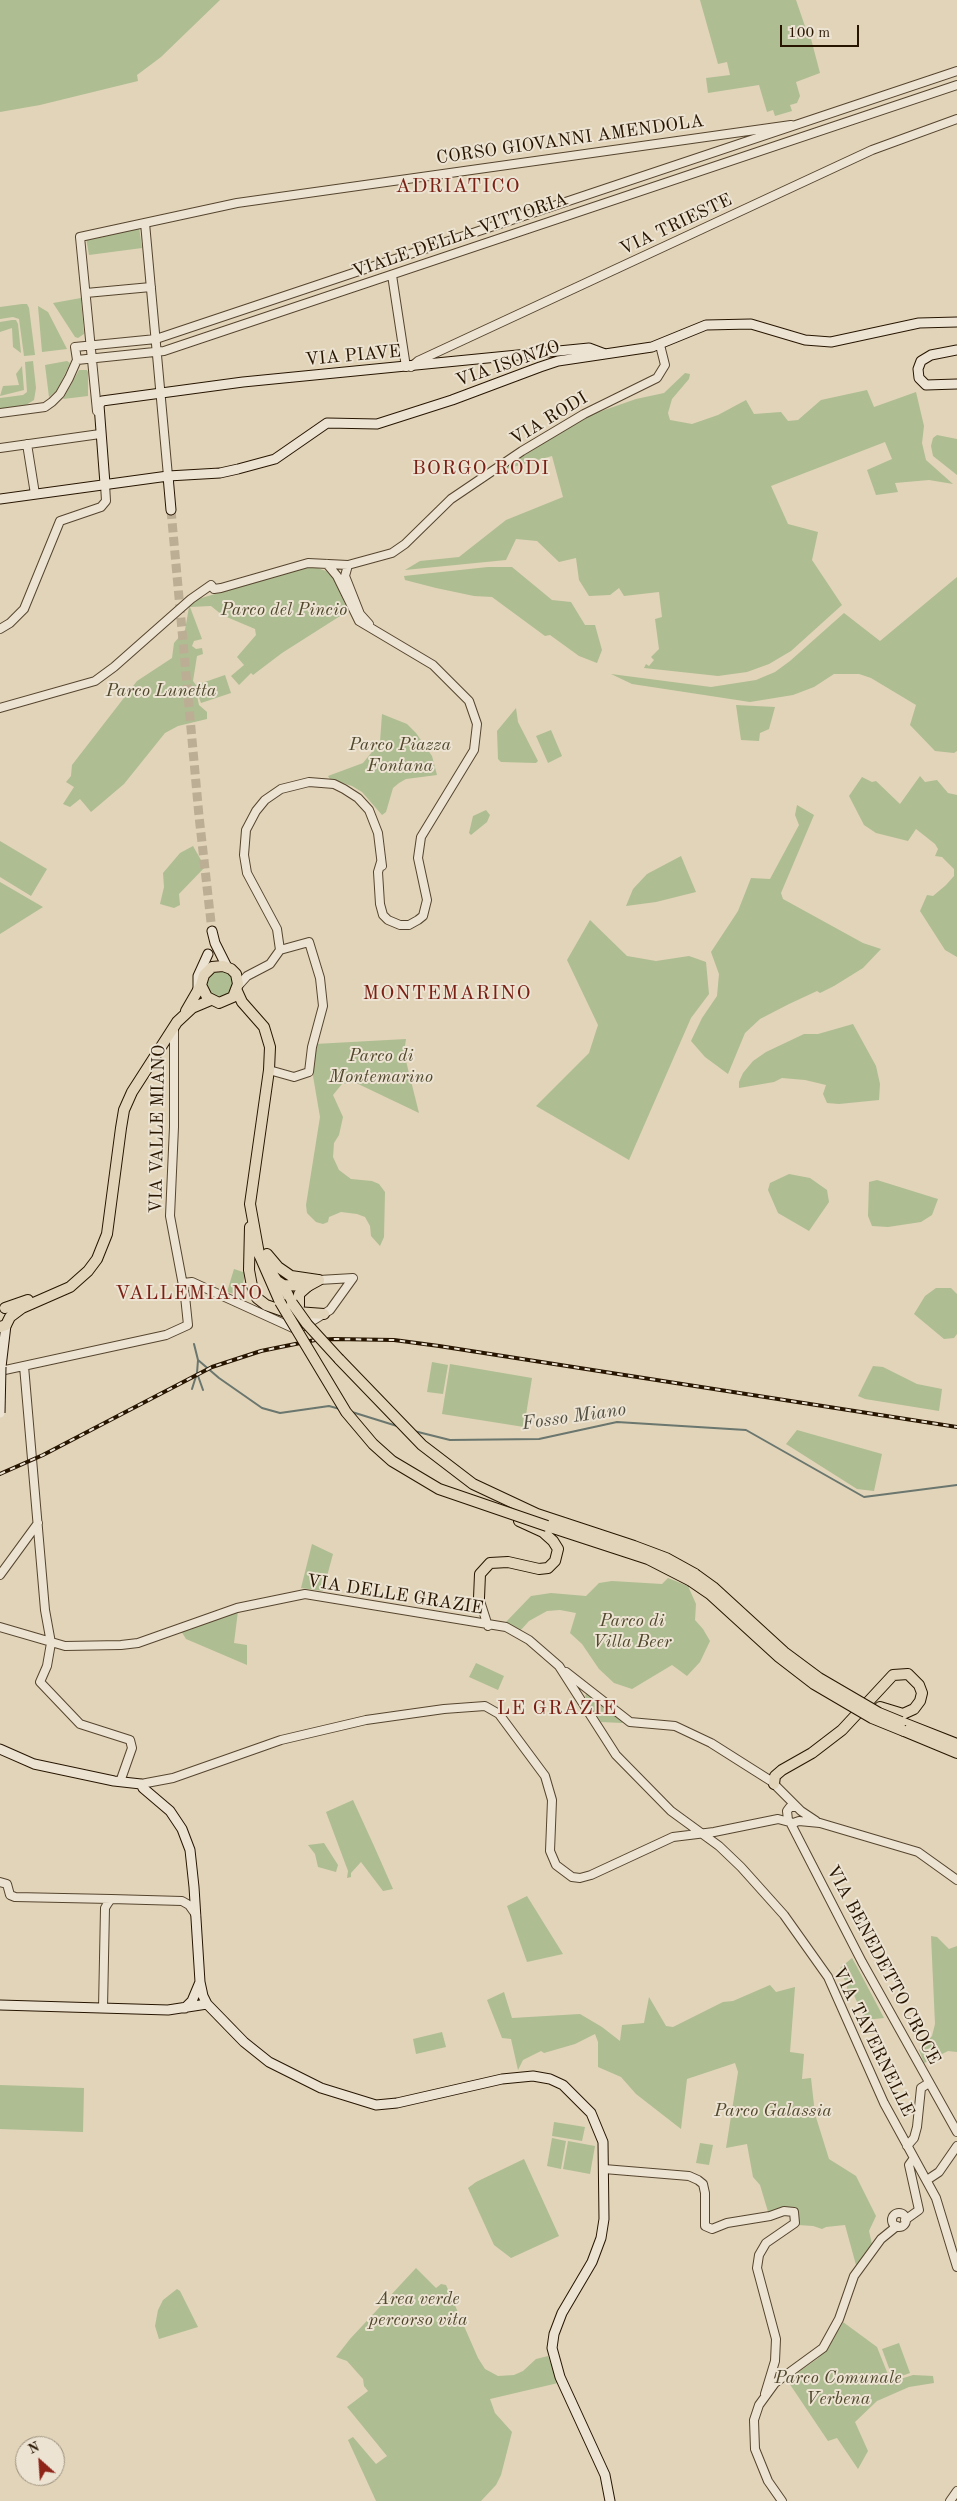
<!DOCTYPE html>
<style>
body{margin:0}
#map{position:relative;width:957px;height:2501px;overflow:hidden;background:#e1d4b9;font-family:"Old Standard TT",serif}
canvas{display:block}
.north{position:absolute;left:15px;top:2436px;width:50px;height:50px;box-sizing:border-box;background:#ece3d2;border:1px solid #9d917e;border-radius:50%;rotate:334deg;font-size:14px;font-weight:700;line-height:20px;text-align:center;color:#271500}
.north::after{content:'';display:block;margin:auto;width:18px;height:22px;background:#8f2418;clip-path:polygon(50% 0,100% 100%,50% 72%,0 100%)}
.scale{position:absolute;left:780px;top:25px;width:79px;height:22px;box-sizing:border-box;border:2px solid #271500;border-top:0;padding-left:6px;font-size:15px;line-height:18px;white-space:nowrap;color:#271500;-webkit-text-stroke:4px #ece3d2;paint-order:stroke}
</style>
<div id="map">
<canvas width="957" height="2501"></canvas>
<div class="north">N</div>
<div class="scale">100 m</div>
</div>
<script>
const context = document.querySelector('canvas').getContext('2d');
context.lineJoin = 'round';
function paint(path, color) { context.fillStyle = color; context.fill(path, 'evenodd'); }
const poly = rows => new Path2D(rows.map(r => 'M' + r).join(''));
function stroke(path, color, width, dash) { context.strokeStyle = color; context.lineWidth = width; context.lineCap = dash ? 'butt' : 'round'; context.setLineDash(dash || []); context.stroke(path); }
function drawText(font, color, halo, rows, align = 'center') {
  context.font = font + ' "Old Standard TT",serif'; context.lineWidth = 4; context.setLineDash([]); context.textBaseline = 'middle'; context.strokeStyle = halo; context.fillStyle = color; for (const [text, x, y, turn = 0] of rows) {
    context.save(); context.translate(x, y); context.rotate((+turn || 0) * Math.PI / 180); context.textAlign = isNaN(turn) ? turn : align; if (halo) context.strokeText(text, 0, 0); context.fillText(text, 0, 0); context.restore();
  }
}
paint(poly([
 [0,0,220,0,161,57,137,75,138,81,40,105,0,112],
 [700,0,796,0,808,35,810,35,820,73,796,82,800,96,797,103,790,105,792,111,775,116,773,110,767,112,759,85,708,93,706,78,730,75,727,62,718,64],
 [139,227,142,248,89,255,86,238],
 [81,298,84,334,78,338,75,337,53,303],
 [22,304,27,304,29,308,35,355,24,356,19,319,13,317,0,319,0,307],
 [38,306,48,312,67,349,42,352],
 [12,320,16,320,18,324,21,353,13,347,12,328,0,332,0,322],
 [33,361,36,388,34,400,26,405,0,409,0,398,23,395,27,392,25,362],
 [67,361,70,363,65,374,57,390,49,397,45,365],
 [22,366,24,390,0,396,3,386,19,385,16,374],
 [79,370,87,370,88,372,88,396,63,399],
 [685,373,690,374,689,379,672,399,668,413,670,420,692,424,718,415,746,400,754,414,781,412,788,421,798,420,821,400,867,390,874,407,916,392,924,426,922,443,926,460,953,484,929,480,895,483,898,492,876,495,867,470,892,459,885,442,771,486,788,524,818,532,812,560,842,605,791,651,769,664,747,672,718,676,644,668,646,664,649,666,654,660,651,657,659,649,655,619,662,617,659,592,624,596,619,588,610,595,589,596,579,580,576,558,559,562,537,541,516,539,506,560,405,570,420,561,459,557,506,520,563,497,552,456,502,470,548,440,593,414,636,399,664,393],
 [937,435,957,439,957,475,933,456,931,446,933,438],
 [315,567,326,571,335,580,348,611,282,653,253,675,251,673,239,685,231,676,244,665,237,657,256,635,255,629,222,615,211,606,190,607,202,639,194,641,192,646,196,649,202,648,203,654,197,656,193,681,196,685,225,675,231,693,201,703,195,687,199,705,207,712,207,719,178,726,165,733,124,784,91,812,80,799,70,807,63,804,74,787,66,782,71,776,72,765,137,681,172,658,174,643,185,630,189,607,198,599,304,568],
 [488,567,512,567,552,600,571,602,585,625,595,625,602,650,597,663,579,656,550,635,545,636,492,597,474,596,436,588,405,580,404,576],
 [957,577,957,751,954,753,935,751,910,725,916,705,871,678,859,674,834,674,814,687,793,695,750,702,632,684,611,674,711,687,756,680,775,672,790,661,844,613,880,641],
 [736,705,775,707,769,729,760,733,759,741,741,740],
 [516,708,518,722,538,761,536,763,501,762,498,759,497,731],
 [382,714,407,724,416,733,432,756,437,775,406,779,399,783,393,788,386,812,382,815,362,792,352,786,330,779,328,776,363,763,380,742],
 [551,730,562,756,548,763,536,736],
 [920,776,925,782,937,780,948,793,957,795,957,957,945,950,920,911,927,895,933,896,946,885,954,876,954,869,942,857,935,856,938,849,935,844,916,829,908,841,876,833,864,825,849,796,862,777,872,782,876,781,900,804],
 [797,805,814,815,781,893,783,899,863,943,881,949,863,968,834,986,820,993,817,991,789,1004,760,1019,745,1033,728,1074,705,1057,691,1041,702,1018,717,996,719,974,711,952,738,911,751,878,770,879,799,825,795,815],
 [486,810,490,815,487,822,471,835,469,833,473,816],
 [0,841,47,869,31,896,0,877],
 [193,846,205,867,179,894,180,905,174,908,160,904,164,887,163,873,180,853],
 [681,856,696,892,656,902,626,906,633,889,647,874],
 [0,882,43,907,0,934],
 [590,920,627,956,656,961,689,956,706,962,709,994,691,1018,629,1160,536,1106,589,1053,598,1025,567,960],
 '207 984a13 13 0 1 1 26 0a13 13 0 1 1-26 0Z',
 [853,1024,876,1066,880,1084,879,1100,839,1104,827,1103,823,1094,826,1085,805,1080,782,1078,774,1082,739,1088,739,1082,743,1073,753,1061,766,1052,804,1034,818,1034],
 [406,1039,404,1053,419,1113,354,1082,342,1084,333,1095,343,1117,339,1135,334,1143,333,1157,339,1170,351,1179,372,1181,379,1184,385,1192,384,1237,380,1246,371,1236,370,1226,365,1217,357,1214,341,1212,329,1217,328,1222,323,1224,316,1222,307,1213,306,1205,320,1117,313,1076,315,1044],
 [789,1174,810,1178,827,1190,829,1202,809,1231,778,1213,768,1190,770,1183],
 [877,1180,938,1199,932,1215,921,1222,888,1227,872,1226,868,1216,869,1182],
 [234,1269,246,1273,239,1295,227,1292],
 [936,1288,951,1288,957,1294,957,1334,954,1338,944,1339,914,1314,925,1296],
 [432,1362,448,1365,443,1394,427,1392],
 [450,1364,532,1378,524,1427,442,1414],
 [873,1366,883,1367,917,1384,942,1389,939,1411,865,1399,858,1396],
 [797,1430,882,1454,874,1491,857,1489,786,1444],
 [312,1544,333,1554,323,1591,301,1588],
 [668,1578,688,1586,696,1604,695,1620,703,1629,710,1641,700,1662,687,1676,672,1665,632,1689,614,1683,599,1669,582,1644,570,1633,576,1613,560,1610,547,1611,529,1621,520,1631,505,1623,531,1596,551,1593,586,1596,599,1583,612,1581,662,1584],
 [238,1611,234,1643,247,1645,247,1665,186,1639,181,1631],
 [476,1663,504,1676,498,1690,469,1677],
 [587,1693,623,1721,622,1723,601,1722,585,1696],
 [353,1800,374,1846,393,1889,383,1891,361,1862,351,1873,351,1877,347,1878,348,1871,326,1812],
 [324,1843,338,1865,336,1872,318,1867,315,1854,308,1845],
 [527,1896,563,1954,527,1962,507,1906],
 [931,1936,937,1937,949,1949,957,1946,957,2052,948,2051,924,2063,919,2050,932,2036,935,2024],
 [852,1958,856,1965,884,2018,865,2020,853,1993,845,1996,843,1993,847,1992,847,1986,840,1968],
 [770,1985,776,1992,795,1987,790,2052,804,2054,802,2079,811,2078,815,2114,829,2159,856,2176,876,2216,869,2231,872,2244,856,2265,845,2225,826,2227,822,2229,813,2226,798,2225,795,2211,769,2215,760,2185,753,2177,747,2144,726,2148,738,2072,735,2063,687,2079,681,2129,636,2094,621,2077,598,2067,598,2042,595,2034,575,2044,544,2053,541,2051,523,2060,518,2070,511,2039,502,2038,487,2000,504,1992,512,2018,580,2014,602,2027,620,2041,622,2025,644,2023,649,1997,666,2026,673,2027,723,2002,733,2001],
 [442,2032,446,2047,416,2054,413,2039],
 [0,2085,84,2088,83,2132,0,2129],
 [554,2122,585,2127,582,2141,552,2136],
 [552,2138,566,2141,561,2169,547,2166],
 [568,2141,595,2146,590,2174,563,2169],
 [700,2143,713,2145,709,2165,696,2163],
 [524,2159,559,2236,511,2258,494,2245,468,2188,476,2182],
 [416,2268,436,2288,441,2284,446,2285,478,2358,485,2369,498,2376,514,2375,523,2371,536,2359,548,2356,558,2383,490,2399,495,2413,512,2432,501,2475,496,2485,481,2501,376,2501,348,2440,353,2437,376,2464,387,2456,347,2407,368,2391,364,2386,363,2379,347,2361,336,2357,350,2339],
 [177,2289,180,2291,198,2327,159,2339,155,2326,158,2310,163,2300],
 [843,2322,877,2347,891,2382,913,2375,933,2376,934,2383,909,2387,877,2401,855,2422,868,2451,858,2469,837,2438,828,2441,787,2380,817,2359,829,2347],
 [899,2343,910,2373,893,2379,882,2349]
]), '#afbd92');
stroke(poly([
 [198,1360,219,1378,262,1408,280,1413,329,1406,340,1409],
 [197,1373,203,1390],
 [192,1389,197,1373,198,1360,194,1344],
 [352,1412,397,1426],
 [414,1431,450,1440,539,1439,617,1422,746,1430,864,1497,957,1485]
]), '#6a766e', 2);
stroke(poly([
 [171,510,199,816,212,931]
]), '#bcae94', 9, [9, 4.5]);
const tertiary = poly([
 [145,223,168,476],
 [392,275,406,367],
 [86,293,151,287],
 [75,347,156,339,957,71],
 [77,360,164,351,957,85],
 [411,367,418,361,872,150,957,119],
 [97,411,80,237,237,203,791,125],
 [0,413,45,407,52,402,60,394,69,378,77,360,75,347],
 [27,444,35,494],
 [0,448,100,434],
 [327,564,337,576,359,621,433,665,469,701,477,724,474,750,421,837,418,858,427,900,423,916,418,920,409,925,400,925,388,920,383,915,380,904,378,872,381,862],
 [348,565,345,576,360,614,369,624],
 [0,629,10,623,24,609,60,521,101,507,106,501,105,484],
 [0,708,95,681,114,667,191,599,211,585,214,589,221,588,308,563,348,565,392,553,405,544,451,499,522,451,584,414,657,378,665,365,660,345],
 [238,986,247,976,270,964,280,950,277,929,247,873,244,855,246,830,256,811,265,800,281,789,309,782,334,784,344,789,358,798,369,810,378,833,382,866],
 [269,1070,294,1077,309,1072,312,1047,323,1006,320,978,309,942,280,950],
 [183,1283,192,1282,293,1328,304,1326,330,1310,353,1278,319,1280],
 [24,1366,45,1610,51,1643,47,1666,40,1682,80,1724,130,1740,132,1748,120,1782],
 [0,1371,166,1335,188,1325,185,1296,170,1216,174,1127,174,1027],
 [0,1575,38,1523],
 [479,1598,488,1626],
 [0,1627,65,1646,121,1645,138,1643,237,1608,305,1594,506,1627,529,1640,559,1666,616,1755,671,1811,719,1846,741,1867,784,1915,828,1977,884,2103,936,2198,957,2267],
 [566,1672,630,1722,675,1726,711,1743,771,1781,801,1811,816,1821],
 [141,1784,173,1778,281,1740,366,1720,444,1709,485,1706,499,1714,545,1776,552,1800,550,1851,556,1865,572,1877,580,1878,591,1875,673,1837,714,1832,778,1819,793,1823,799,1821,820,1823,918,1852,957,1880],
 [788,1820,787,1811,790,1807,796,1807],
 [790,1822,862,1962,957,2132],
 [0,1882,7,1884,10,1895,15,1897,111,1899],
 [103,2008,105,1908,108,1903,111,1899,182,1901,189,1905,196,1915],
 [907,2146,914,2138,917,2127,921,2088,929,2083],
 [604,2169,689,2176,698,2180,703,2184,705,2193,705,2226,712,2229,727,2223,770,2216,784,2211,794,2212,795,2223,766,2243,759,2255,757,2268,776,2339,775,2361,765,2394],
 [927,2180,939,2172,957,2146],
 '892 2220a7 7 0 1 1 14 0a7 7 0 1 1-14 0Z',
 [905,2220,919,2210,909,2165,914,2158],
 [782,2501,768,2481,755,2449,754,2420,759,2405,775,2383,823,2348,839,2319,854,2276,881,2239,897,2226],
 [950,2501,957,2491]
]);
const secondary = poly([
 [957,350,931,355,921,361,918,369,919,378,926,385,957,384],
 [168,476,171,510],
 [105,484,99,405,102,401,243,382,589,348,605,354],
 [0,499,168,476,220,473,238,469,275,459,327,423,377,424,452,400,540,367,558,361,652,347,706,325,751,324,805,340,831,342,919,323,957,322],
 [212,931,215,943,227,967],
 [198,991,198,976,208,954],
 [1,1367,6,1325],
 [0,1749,34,1764,114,1781,141,1784,143,1788,170,1811,182,1829,190,1850,194,1887,200,1982,203,1996,207,2004,244,2042,269,2062,321,2088,376,2105,397,2103,502,2079,533,2076,550,2079,563,2085,591,2113,603,2142,604,2219,601,2238,592,2262,562,2313,554,2334,552,2348,560,2377,605,2475,610,2501],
 [0,2005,168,2010,207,2004],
 [185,2008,192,2001,200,1982]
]);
const primary = poly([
 [237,991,242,1002,264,1027,270,1047,269,1070,250,1204,259,1254,277,1281,283,1285,308,1286,319,1280],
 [186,1011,201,985,204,975,212,967,223,966,231,969,236,974,238,984,233,997,219,1003,207,997,201,985],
 [250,1227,249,1270,252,1286,257,1298,266,1305,283,1311,324,1314],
 [267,1254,278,1267,291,1276,318,1280],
 [5,1308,28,1300],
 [0,1327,6,1325,10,1317,22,1308,70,1287,88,1271,97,1259,107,1234,121,1128,124,1110,132,1092,177,1022,192,1008,211,1000]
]);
const trunk = poly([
 [259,1254,280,1302],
 [283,1285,292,1303],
 [299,1306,299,1294,308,1286],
 [339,1359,422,1445,473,1484,537,1514,634,1546,666,1558,695,1574],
 [547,1526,648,1559,691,1581],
 [479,1598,480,1574,490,1563,508,1562,539,1569,548,1568,555,1561,558,1549,553,1541,543,1532,519,1521],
 [901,1722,957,1744],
 [904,1731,957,1753],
 [774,1784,775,1776,782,1770,812,1753,842,1730,893,1675,908,1674,919,1685,922,1693,920,1701,914,1709,903,1714,880,1707]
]);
stroke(tertiary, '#56452e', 10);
stroke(secondary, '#271500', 11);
stroke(primary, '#271500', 12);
stroke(trunk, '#271500', 12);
stroke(tertiary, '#ece3d2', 8);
stroke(secondary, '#ece3d2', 9);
stroke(primary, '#e1d4b9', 10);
stroke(trunk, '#e1d4b9', 10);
const rail = poly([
 [0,1474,43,1455,212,1367,261,1351,315,1340,334,1339,394,1340,439,1346,957,1427]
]);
stroke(rail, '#271500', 4);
stroke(rail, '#ece3d2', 2, [5.5]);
const secondaryBridge = poly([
 [0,1413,1,1367]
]);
const trunkBridge = poly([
 [280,1302,346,1412,373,1444,392,1461,439,1489,547,1526],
 [292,1303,307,1324,339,1359],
 [695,1574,713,1587,784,1652,819,1678,879,1713,901,1722],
 [691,1581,710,1594,779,1657,814,1684,872,1718,904,1731]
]);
stroke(secondaryBridge, '#271500', 11, []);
stroke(trunkBridge, '#271500', 12, []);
stroke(secondaryBridge, '#ece3d2', 9);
stroke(trunkBridge, '#e1d4b9', 10);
drawText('18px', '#271500', '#ece3d2', [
 ["CORSO GIOVANNI AMENDOLA",570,140,-8],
 ["VIA TRIESTE",676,225,-25],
 ["VIALE DELLA VITTORIA",460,236,-19],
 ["VIA PIAVE",353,356,-5],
 ["VIA ISONZO",508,364,-19],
 ["VIA RODI",549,419,-31],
 ["VIA VALLE MIANO",158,1129,-89],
 ["VIA DELLE GRAZIE",395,1595,9],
 ["VIA BENEDETTO CROCE",883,1965,62],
 ["VIA TAVERNELLE",873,2042,64]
]);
drawText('italic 18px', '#50472c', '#ece3d2', [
 ["Parco del Pincio",284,610],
 ["Parco Lunetta",161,691],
 ["Parco Piazza",400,745],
 ["Fontana",400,766],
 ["Parco di",381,1056],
 ["Montemarino",381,1077],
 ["Parco di",632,1621],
 ["Villa Beer",632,1642],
 ["Parco Galassia",773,2111],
 ["Area verde",418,2299],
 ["percorso vita",418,2320],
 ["Parco Comunale",838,2378],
 ["Verbena",838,2399]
]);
drawText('italic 19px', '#4e4d40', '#ece3d2', [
 ["Fosso Miano",574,1417,-8]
]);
context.letterSpacing = '1px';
drawText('20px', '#7a1f14', '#ece3d2', [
 ["ADRIATICO",458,187],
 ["BORGO RODI",481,469],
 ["MONTEMARINO",447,994],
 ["VALLEMIANO",189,1294],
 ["LE GRAZIE",557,1709]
]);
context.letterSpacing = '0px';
</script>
